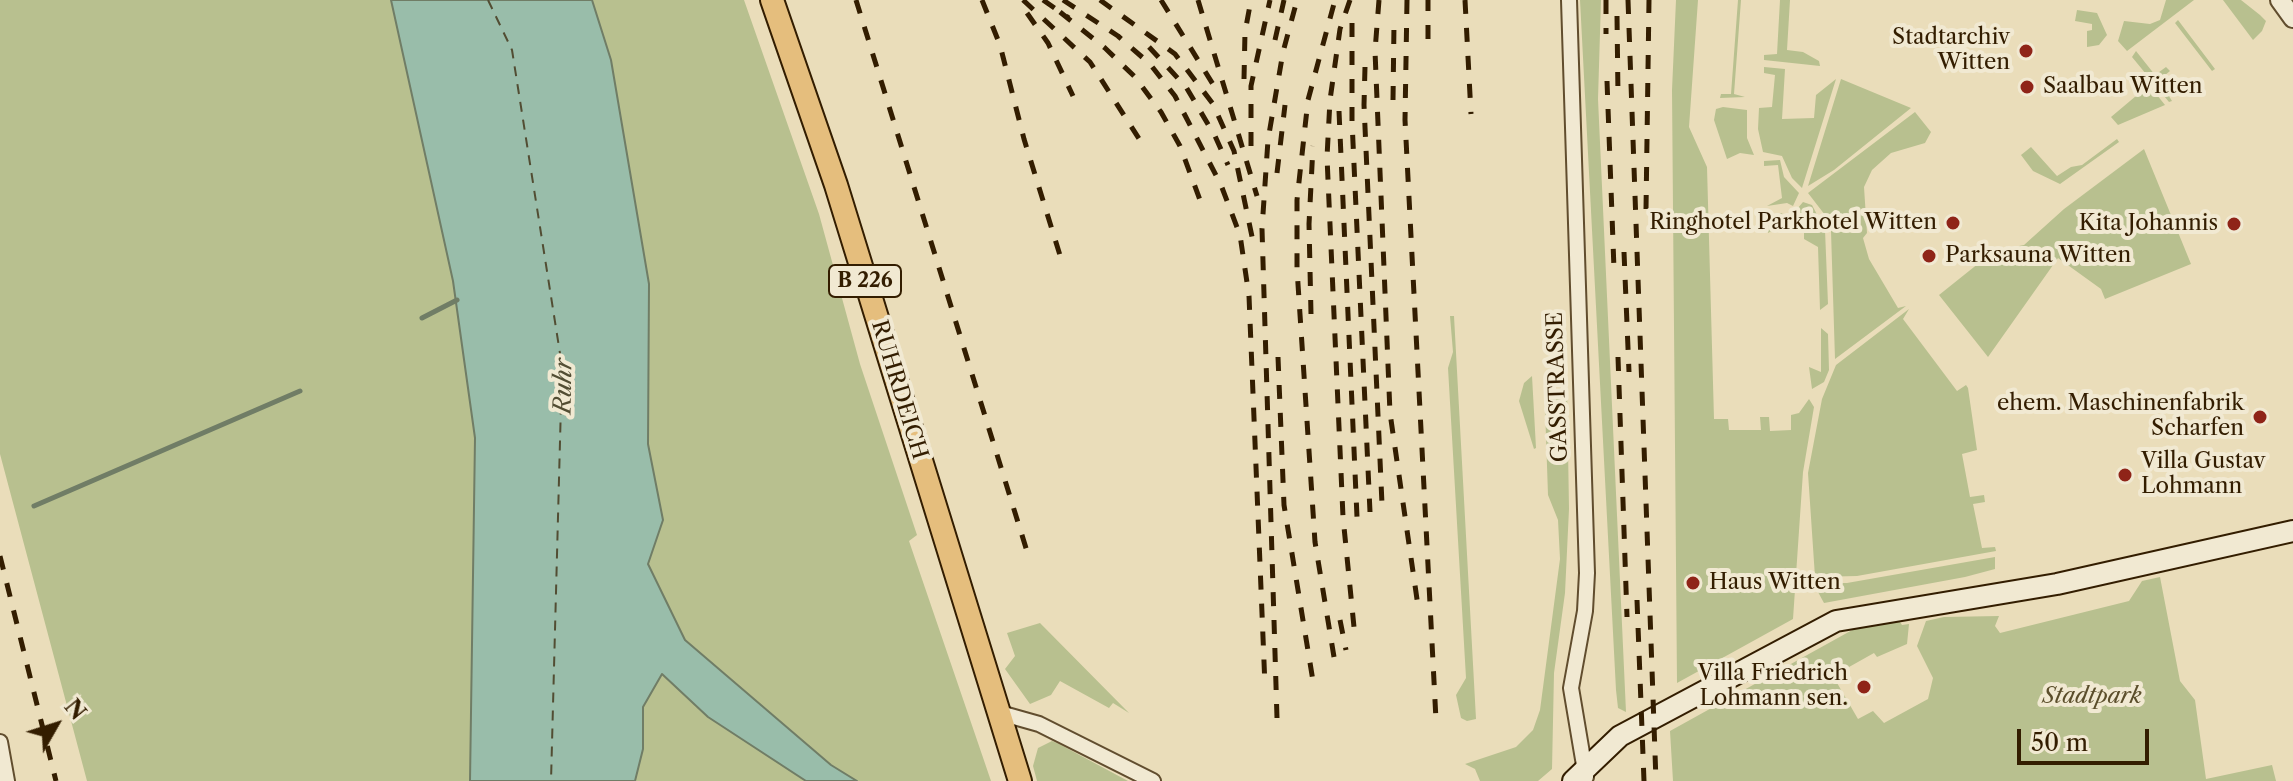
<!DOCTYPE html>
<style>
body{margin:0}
#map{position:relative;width:2293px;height:781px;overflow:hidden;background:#eaddba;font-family:"Libre Caslon Text",serif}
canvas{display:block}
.north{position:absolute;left:16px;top:685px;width:80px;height:80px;-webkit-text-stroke:6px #f1e9d2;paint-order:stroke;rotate:51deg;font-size:22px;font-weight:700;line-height:32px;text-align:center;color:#331d00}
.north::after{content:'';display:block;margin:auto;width:28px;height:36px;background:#331d00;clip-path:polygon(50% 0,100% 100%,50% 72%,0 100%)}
.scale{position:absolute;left:2017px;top:729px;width:132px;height:36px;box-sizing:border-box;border:4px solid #331d00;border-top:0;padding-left:10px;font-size:24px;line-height:28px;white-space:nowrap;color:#331d00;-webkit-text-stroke:6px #f1e9d2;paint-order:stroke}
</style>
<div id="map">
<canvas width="2293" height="781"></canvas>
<div class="north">N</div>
<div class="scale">50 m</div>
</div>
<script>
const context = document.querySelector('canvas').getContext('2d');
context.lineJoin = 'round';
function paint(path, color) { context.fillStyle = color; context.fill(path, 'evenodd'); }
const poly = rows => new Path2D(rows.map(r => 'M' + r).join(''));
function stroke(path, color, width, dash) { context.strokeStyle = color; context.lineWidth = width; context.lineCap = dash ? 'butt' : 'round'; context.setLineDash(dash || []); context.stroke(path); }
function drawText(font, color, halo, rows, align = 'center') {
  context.font = font + ' "Libre Caslon Text",serif'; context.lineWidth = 8; context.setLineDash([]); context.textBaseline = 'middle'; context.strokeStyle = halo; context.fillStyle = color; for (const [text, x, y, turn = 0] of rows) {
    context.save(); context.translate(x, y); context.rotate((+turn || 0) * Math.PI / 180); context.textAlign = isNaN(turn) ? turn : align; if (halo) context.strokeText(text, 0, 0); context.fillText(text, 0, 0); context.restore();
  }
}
paint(poly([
 [0,0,391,0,453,281,475,438,470,781,87,781,0,454],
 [592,0,744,0,819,214,860,364,917,535,909,541,991,781,857,781,831,765,685,640,648,564,663,520,648,444,649,284,611,60],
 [1580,0,1601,0,1598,99,1626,712,1618,708,1616,690],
 [1676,0,1698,0,1689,127,1707,167,1714,419,1728,419,1729,430,1761,430,1760,417,1769,417,1770,431,1791,430,1791,415,1799,413,1809,399,1814,407,1803,472,1793,619,1677,683,1672,90],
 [1738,0,1741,0,1734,94,1745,97,1720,98,1721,94,1731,94],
 [1780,0,1790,0,1787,50,1803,52,1819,61,1820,66,1764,60,1764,55,1777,54],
 [2166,0,2194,0,2127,51,2118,41,2124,21,2150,24,2160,20],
 [2223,0,2241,0,2260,15,2266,21,2262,31,2253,40],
 [2077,10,2097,13,2107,35,2099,45,2087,47,2087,31,2092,30,2092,24,2075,21],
 [2178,20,2215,69,2212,71,2175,23],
 [2136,51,2155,75,2166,67,2170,71,2159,80,2172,101,2169,102,2132,57],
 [1764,67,1785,69,1782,119,1814,118,1816,95,1836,79,1802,188,1792,178,1782,156,1763,152,1758,129,1759,108,1772,107,1775,75,1764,73],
 [1841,79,1911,108,1834,170,1808,186],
 [2149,85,2165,105,2118,125,2111,117],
 [1723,107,1747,110,1747,138,1754,155,1740,153,1727,159,1714,120,1716,109],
 [1915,112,1931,132,1925,143,1891,153,1872,170,1864,187,1867,233,1863,238,1869,259,1898,308,1906,306,1835,359,1831,231,1825,215,1808,193],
 [2117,139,2119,142,2060,184,2033,171,2021,155,2031,147,2057,176,2071,167,2082,165],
 [2144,149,2191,264,2105,299,2101,289,2058,258,1988,357,1939,295,1994,251,2024,245,2064,209],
 [1780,160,1784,177,1799,193,1793,206,1787,203,1767,206,1782,198,1778,165,1764,166,1764,161],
 [1803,202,1812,205,1825,230,1828,304,1820,310,1818,247,1804,239,1804,219,1797,209],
 [1781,213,1792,219,1768,233,1769,221],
 [1909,309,1903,319,1957,391,1966,385,1968,388,1977,450,1962,454,1970,497,1984,495,1985,502,1973,504,1982,548,1995,547,1996,551,1857,576,1815,577,1808,473,1822,399,1836,365],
 [1450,316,1454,316,1476,719,1467,721,1461,718,1456,695,1466,678,1448,368,1453,352],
 [1821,328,1828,334,1829,370,1824,382,1812,389,1809,367,1821,372],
 [1532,376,1536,448,1534,449,1519,401,1524,383],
 [1567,387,1569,509,1565,593,1554,673,1552,769,1538,781,1480,781,1475,769,1465,764,1516,747,1533,730,1540,710,1560,559,1558,520,1548,495,1545,407,1548,407,1549,392],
 [1995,557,1995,569,1965,577,1824,603,1818,592,1818,583,1847,583],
 [2160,577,2180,681,2195,700,2206,779,2272,765,2276,781,1673,781,1670,731,1854,629,1898,619,1902,625,1909,624,1907,644,1877,657,1874,653,1833,676,1858,719,1873,711,1884,723,1928,699,1933,678,1917,646,1926,621,1944,617,1999,616,1995,626,2000,633,2129,601,2142,581],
 [1040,623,1129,713,1113,703,1109,708,1060,681,1051,695,1030,704,1005,669,1015,656,1007,633],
 [662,674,708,717,806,781,635,781,643,749,643,707],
 [1052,741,1059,744,1128,781,1037,781,1033,766,1038,748]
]), '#b8c08f');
const water = poly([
 [391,0,592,0,611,60,649,284,648,444,663,520,648,564,685,640,831,765,857,781,806,781,708,717,662,674,643,707,643,749,635,781,470,781,475,438,453,281,391,0]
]);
paint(water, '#99bdaa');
stroke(water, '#707d66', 2);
stroke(poly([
 [422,318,457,300],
 [34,506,300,391]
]), '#707d66', 5);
stroke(poly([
 [488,0,512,50,562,366,551,781]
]), '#524d33', 2, [10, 8]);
const minor = poly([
 [1569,0,1587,573,1585,611,1571,688,1586,777],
 [1000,713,1039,724,1153,781],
 [0,742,7,781]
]);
const tertiary = poly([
 [2280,0,2293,18]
]);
const secondary = poly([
 [1573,781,1620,736,1836,621,2057,584,2293,531]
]);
const primary = poly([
 [772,0,836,185,1020,781]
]);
stroke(minor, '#614d2e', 18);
stroke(tertiary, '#614d2e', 22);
stroke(secondary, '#331d00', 24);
stroke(primary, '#331d00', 26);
stroke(minor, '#f1e9d2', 14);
stroke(tertiary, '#f1e9d2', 18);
stroke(secondary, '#f1e9d2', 20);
stroke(primary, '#e5be7d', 22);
stroke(poly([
 [856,0,1030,561],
 [982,0,1000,45,1024,139,1063,265],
 [1023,0,1090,62,1143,145],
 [1043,0,1069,18],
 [1063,0,1118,36,1150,64,1175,96,1221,185,1240,235,1249,296,1265,686],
 [1100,0,1175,54,1213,104,1234,151,1254,246],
 [1161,0,1214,86],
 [1198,0,1257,196],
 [1350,0,1340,29,1330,100,1327,157,1343,517,1355,637],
 [1379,0,1375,51,1390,413,1419,613],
 [1407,0,1405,120,1436,720],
 [1465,0,1471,114],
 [1606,0,1606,34],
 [1628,0,1656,781],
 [1060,12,1105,48,1135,77,1161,112,1180,146,1200,200],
 [1027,13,1048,43,1073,96],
 [1617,16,1618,96],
 [1352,23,1352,121,1370,512],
 [1428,39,1428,0],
 [1275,40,1284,0],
 [1149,47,1186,87,1215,136,1228,165],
 [1365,67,1364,105,1382,504],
 [1244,79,1245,32,1251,0],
 [1607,81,1614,269],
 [1393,100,1394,24],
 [1339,111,1357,517],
 [1251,146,1251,86,1270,0],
 [1277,173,1285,105],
 [1646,209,1649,0],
 [1624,252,1629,372],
 [1311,314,1309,224,1313,146],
 [1278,357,1284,505,1314,687],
 [1618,357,1627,617],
 [0,556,56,781],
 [1637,600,1644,781],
 [1340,620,1346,650],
 [1334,657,1315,542,1297,269,1297,200,1308,100,1335,0],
 [1277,718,1262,229,1268,140,1283,52,1297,0]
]), '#331d00', 5, [14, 14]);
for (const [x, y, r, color] of [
 [2026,51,8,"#8f2418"],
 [2027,87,8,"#8f2418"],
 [1953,223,8,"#8f2418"],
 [2234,224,8,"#8f2418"],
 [1929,256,8,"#8f2418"],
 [2260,417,8,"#8f2418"],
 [2125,475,8,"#8f2418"],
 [1693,583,8,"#8f2418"],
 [1864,687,8,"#8f2418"]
]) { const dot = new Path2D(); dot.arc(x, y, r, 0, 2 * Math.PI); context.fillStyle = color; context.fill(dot); stroke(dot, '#f1e9d2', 3); }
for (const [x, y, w] of [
 [865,281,72]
]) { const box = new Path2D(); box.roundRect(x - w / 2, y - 16, w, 32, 6); context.fillStyle = '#f1e9d2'; context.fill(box); stroke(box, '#331d00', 2); }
drawText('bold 20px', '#331d00', null, [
 ["B 226",865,281]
]);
drawText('22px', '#331d00', '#f1e9d2', [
 ["Stadtarchiv",2010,38],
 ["Witten",2010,63],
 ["Saalbau Witten",2043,87,"left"],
 ["Ringhotel Parkhotel Witten",1937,223],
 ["Kita Johannis",2218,224],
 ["Parksauna Witten",1945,256,"left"],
 ["ehem. Maschinenfabrik",2244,404],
 ["Scharfen",2244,429],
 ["Villa Gustav",2141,462,"left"],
 ["Lohmann",2141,487,"left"],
 ["Haus Witten",1709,583,"left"],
 ["Villa Friedrich",1848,674],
 ["Lohmann sen.",1848,699]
], 'right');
drawText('22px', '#331d00', '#f1e9d2', [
 ["GASSTRASSE",1558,387,-92],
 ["RUHRDEICH",899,390,73]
]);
drawText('italic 22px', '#5b4e2b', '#f1e9d2', [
 ["Stadtpark",2092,697]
]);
drawText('italic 24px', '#524d33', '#f1e9d2', [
 ["Ruhr",564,386,-89]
]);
</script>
